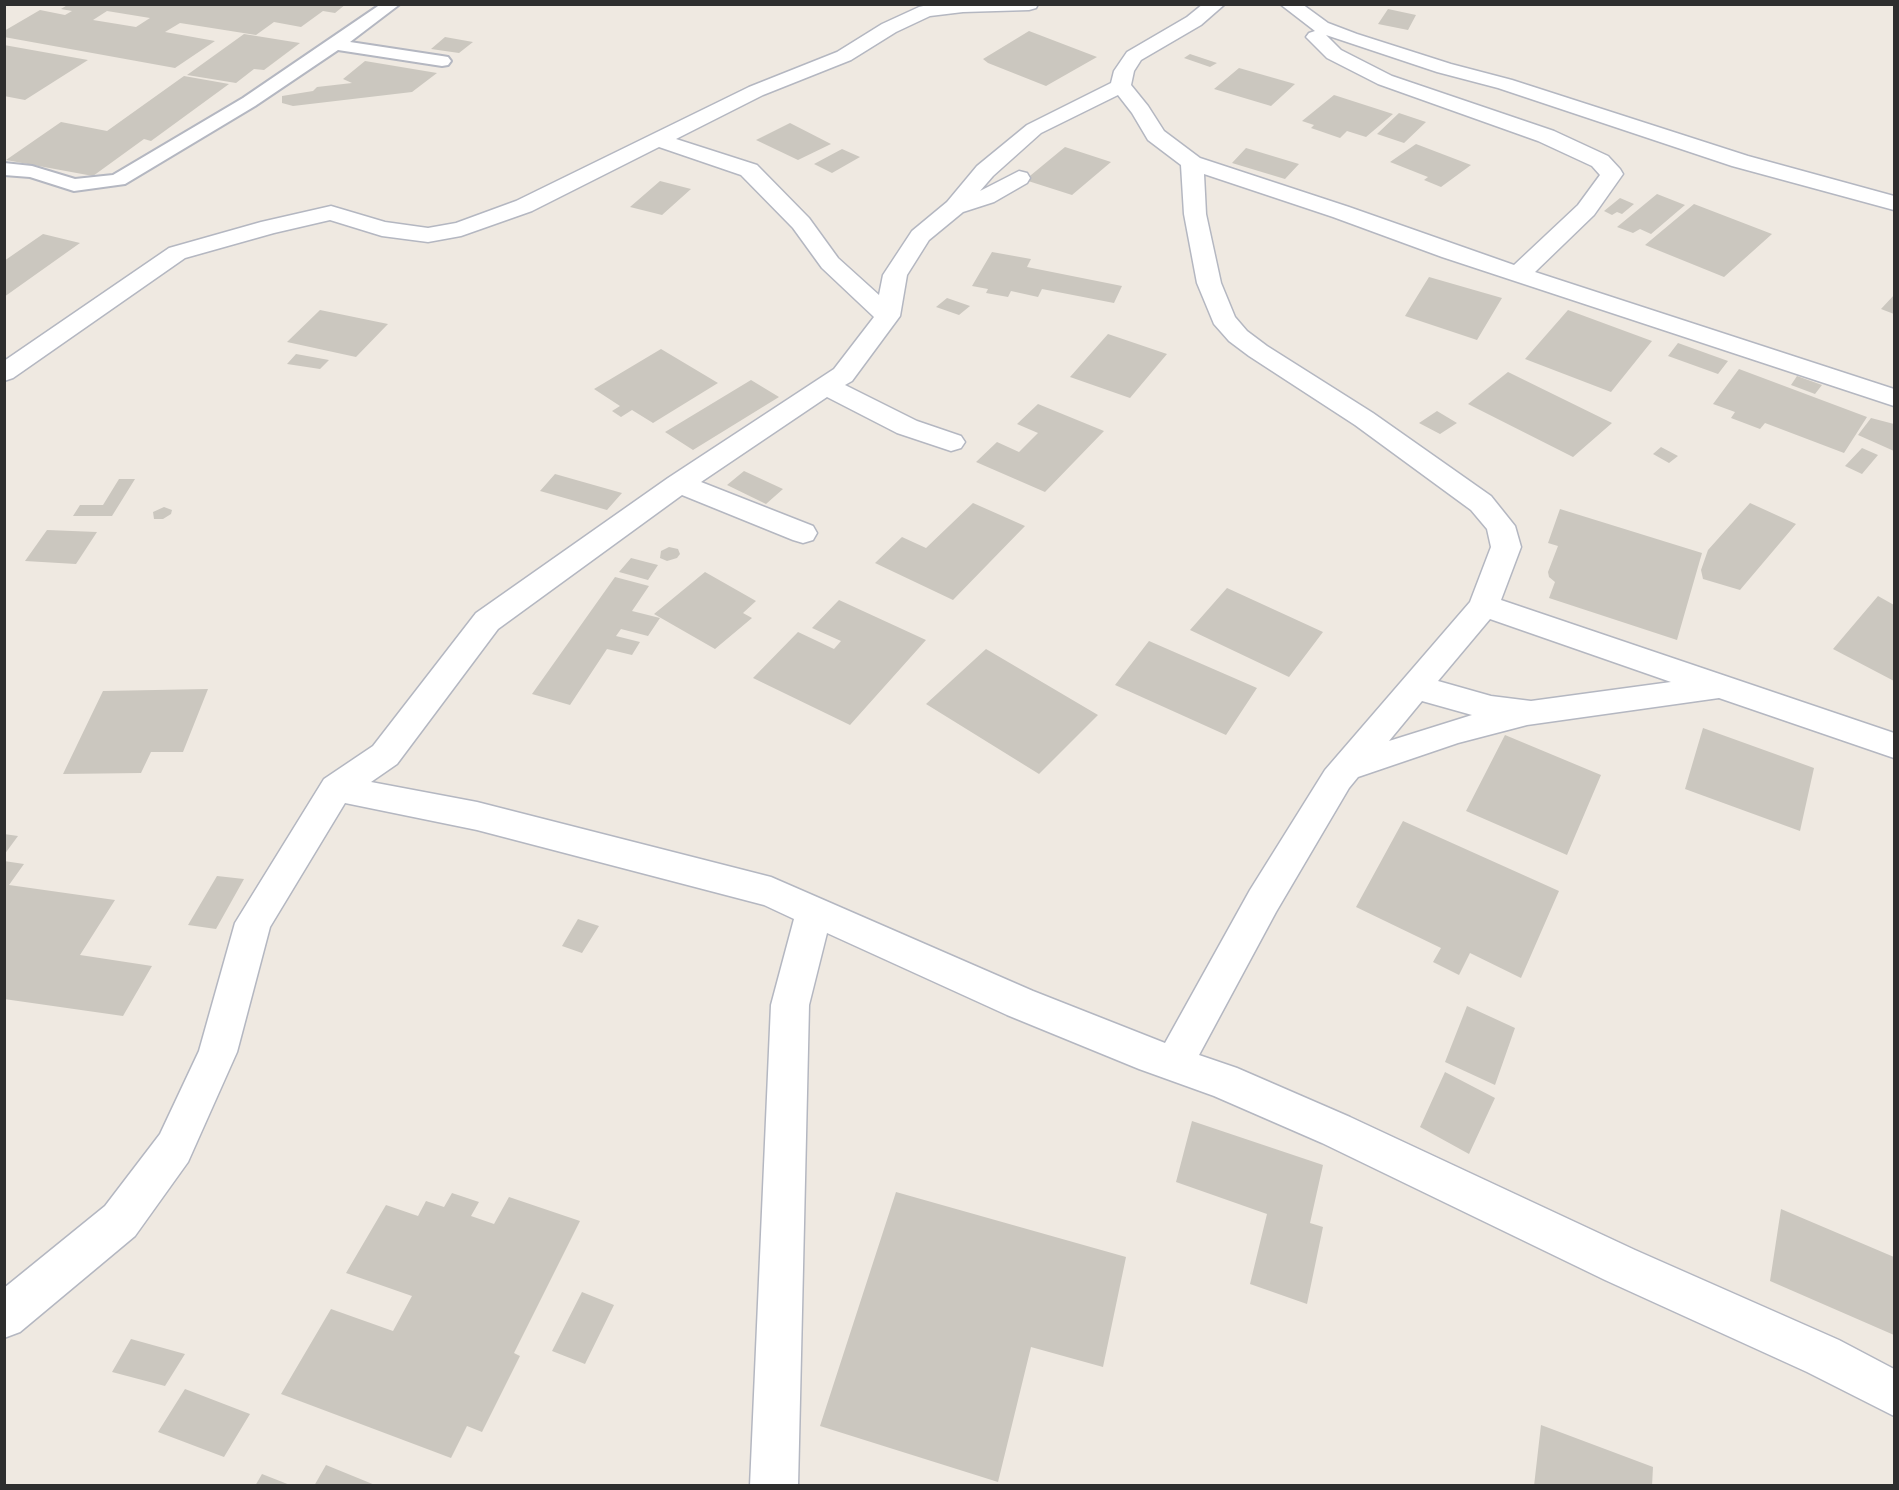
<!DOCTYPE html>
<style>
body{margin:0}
#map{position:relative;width:1899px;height:1490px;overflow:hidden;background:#efe9e1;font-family:"PT Sans Narrow",sans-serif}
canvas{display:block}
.frame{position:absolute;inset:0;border:6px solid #2e2e2e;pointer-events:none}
</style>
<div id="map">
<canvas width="1899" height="1490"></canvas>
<div class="frame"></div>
</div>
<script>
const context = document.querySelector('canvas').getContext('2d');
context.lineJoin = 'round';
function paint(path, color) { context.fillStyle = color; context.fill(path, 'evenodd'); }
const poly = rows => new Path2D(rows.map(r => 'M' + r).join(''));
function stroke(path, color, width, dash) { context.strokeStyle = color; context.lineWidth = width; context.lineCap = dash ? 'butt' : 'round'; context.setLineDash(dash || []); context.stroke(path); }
paint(poly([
 [69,4,346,4,335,13,323,11,301,27,274,22,256,35,180,23,165,32,215,41,175,68,4,37,4,31,40,10,65,15,72,11,61,9],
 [107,11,150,18,136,27,93,20],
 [1388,9,1416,15,1408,30,1378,24],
 [1029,31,1097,57,1046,86,988,63,983,59],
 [244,34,300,43,264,70,254,69,236,83,187,75],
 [445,37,473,42,459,53,431,49],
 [4,45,88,60,25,100,4,96],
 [1190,54,1217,63,1210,67,1184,58],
 [365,61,437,73,412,92,293,106,282,103,282,96,313,91,317,87,352,83,343,79],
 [1239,68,1295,84,1271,106,1214,89],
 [184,76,229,84,151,141,144,139,93,176,6,160,61,122,107,131],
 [1334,95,1393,114,1366,137,1347,131,1340,138,1311,128,1314,125,1302,121],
 [1399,113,1426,122,1404,143,1377,134],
 [790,123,831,144,798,160,756,140],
 [1416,144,1471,165,1441,187,1424,180,1428,177,1390,162],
 [1065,147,1111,162,1072,195,1025,180],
 [1246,148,1299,164,1285,179,1232,163],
 [842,149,860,157,832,173,814,164],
 [660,181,691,189,662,215,630,207],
 [1657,194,1685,205,1651,234,1640,229,1633,233,1617,227],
 [1620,198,1634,204,1622,214,1617,212,1612,215,1604,211],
 [1694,204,1772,234,1724,277,1645,245],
 [43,234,80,243,4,297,4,261],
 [992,252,1031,259,1027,267,1122,286,1114,303,1042,289,1038,297,1011,291,1008,297,986,293,988,289,972,286],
 [1429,277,1502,298,1477,340,1405,316],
 [1894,295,1894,314,1881,309],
 [947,298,970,306,959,315,936,307],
 [320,310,388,324,356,357,287,342],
 [1568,310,1652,341,1611,392,1525,359],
 [1108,334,1167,354,1130,398,1070,377],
 [1678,343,1728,361,1718,374,1668,356],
 [661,349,718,383,653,423,632,410,621,417,612,411,620,406,594,389],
 [296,354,329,360,320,369,287,364],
 [1739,369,1867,417,1844,453,1765,423,1760,429,1731,418,1735,412,1713,404],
 [1508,372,1612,423,1573,457,1468,404],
 [1797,376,1822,385,1815,394,1791,385],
 [751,380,779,397,693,450,665,432],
 [1038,404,1104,431,1045,492,976,462,997,442,1019,452,1038,433,1017,424],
 [1437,411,1457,423,1440,434,1419,423],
 [1871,418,1894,424,1894,451,1858,435],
 [1661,447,1678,456,1669,463,1653,454],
 [1862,448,1878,455,1862,474,1845,466],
 [744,471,783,489,766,504,727,485],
 [555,474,622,493,607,510,540,491],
 [119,479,135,479,112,516,73,516,80,505,103,505],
 [973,503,1025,526,953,600,875,563,902,537,926,548],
 [1750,503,1796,524,1740,590,1703,579,1701,570,1708,550],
 [164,507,172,510,171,514,163,519,154,519,153,512],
 [1560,509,1702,553,1677,640,1549,598,1555,582,1549,577,1548,572,1558,546,1548,543],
 [47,530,97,532,76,564,25,561],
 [669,547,678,549,680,554,677,558,667,561,660,558,661,551],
 [631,558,658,565,648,580,619,572],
 [705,572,756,601,743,613,752,618,715,649,654,614],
 [615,577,649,586,632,611,660,618,648,636,621,629,616,636,640,642,632,655,607,649,570,705,532,694],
 [1227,588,1323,632,1289,677,1190,630],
 [1878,596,1894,605,1894,681,1833,649],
 [839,600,926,640,850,725,753,678,798,632,834,649,841,641,812,628],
 [1149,641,1257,688,1226,735,1115,685],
 [986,649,1098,715,1039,774,926,704],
 [208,689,183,752,151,752,141,773,63,774,103,691],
 [1703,728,1814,768,1800,831,1685,789],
 [1505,735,1601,775,1567,855,1466,811],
 [1403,821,1559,891,1521,978,1470,953,1459,975,1433,962,1441,948,1356,907],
 [4,834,18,836,4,855],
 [4,861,24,864,9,885,115,900,80,955,152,966,123,1016,4,999],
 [217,876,244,879,216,929,188,925],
 [578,919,599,926,582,953,562,946],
 [1467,1006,1515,1028,1495,1085,1445,1062],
 [1445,1072,1495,1098,1469,1154,1420,1127],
 [1192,1121,1323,1165,1310,1223,1323,1227,1307,1304,1250,1284,1267,1214,1176,1182],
 [896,1192,1126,1257,1103,1367,1031,1347,998,1482,820,1426],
 [452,1193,479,1202,471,1216,494,1224,509,1197,580,1221,514,1353,520,1356,482,1432,467,1426,451,1458,281,1394,331,1309,393,1331,412,1296,346,1273,386,1205,418,1216,426,1201,444,1207],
 [1781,1209,1894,1257,1894,1335,1770,1281],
 [582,1292,614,1305,585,1364,552,1351],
 [131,1339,185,1354,165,1386,112,1372],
 [185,1389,250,1414,224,1457,158,1432],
 [1541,1425,1653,1467,1652,1486,1534,1486],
 [326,1465,375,1485,375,1486,314,1486],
 [262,1474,290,1485,290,1486,255,1486]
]), '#cbc7bf');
const lane = poly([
 [381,4,400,4,350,42,442,56,448,57,451,61,448,65,442,66,338,50,255,106,125,184,74,191,30,177,4,175,4,163,32,166,75,179,113,175,243,98,381,4]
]);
const street = poly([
 [932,4,1038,4,1036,8,1029,10,963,12,930,16,896,32,851,60,763,95,676,139,757,165,809,218,838,258,879,295,883,275,912,231,947,202,977,166,1027,125,1111,83,1114,71,1127,52,1187,17,1203,4,1225,4,1201,25,1141,60,1134,71,1131,85,1148,106,1164,131,1200,158,1349,207,1514,265,1578,205,1600,175,1592,166,1538,141,1378,84,1327,58,1306,37,1309,33,1315,31,1280,4,1302,4,1328,23,1357,34,1451,64,1512,80,1748,156,1894,196,1894,210,1732,166,1498,88,1437,72,1326,35,1341,50,1392,76,1554,131,1608,156,1620,169,1623,174,1594,215,1535,272,1894,389,1894,406,1442,257,1333,217,1204,174,1206,214,1221,283,1235,317,1247,331,1267,346,1373,413,1491,496,1515,526,1521,547,1501,600,1894,733,1894,758,1719,698,1527,725,1458,743,1358,777,1349,788,1276,912,1199,1055,1237,1068,1350,1117,1635,1250,1839,1340,1894,1369,1894,1416,1807,1372,1605,1280,1322,1143,1214,1096,1139,1069,1007,1015,827,933,809,1005,798,1486,750,1486,771,1005,794,919,764,905,477,830,345,803,270,927,237,1052,188,1162,135,1236,20,1332,4,1338,4,1288,105,1206,160,1134,199,1051,235,923,324,779,373,746,476,613,668,478,834,369,874,317,822,268,793,228,741,175,659,147,532,211,461,236,428,242,382,236,330,220,274,233,185,258,13,378,4,381,4,361,169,248,261,222,331,206,385,222,428,228,456,223,516,201,749,87,837,52,882,24,919,7,932,4],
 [1118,95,1132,113,1148,140,1181,165,1184,214,1197,283,1214,324,1229,341,1249,356,1355,425,1471,510,1487,529,1491,547,1470,602,1325,770,1250,890,1165,1043,1033,991,771,877,477,802,371,782,397,764,498,629,682,495,793,540,803,543,813,540,817,533,813,526,701,482,827,397,897,433,951,451,961,448,965,442,961,436,917,421,845,385,852,381,900,316,907,275,929,240,963,212,994,202,1027,183,1030,178,1027,173,1019,171,980,191,993,176,1041,133,1118,95],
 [1490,619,1671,682,1531,701,1491,696,1438,681,1490,619],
 [1422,701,1472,715,1389,741,1422,701]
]);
stroke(lane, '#b4b7c1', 4);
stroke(street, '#b4b7c1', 3);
paint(lane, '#fff');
paint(street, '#fff');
</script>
